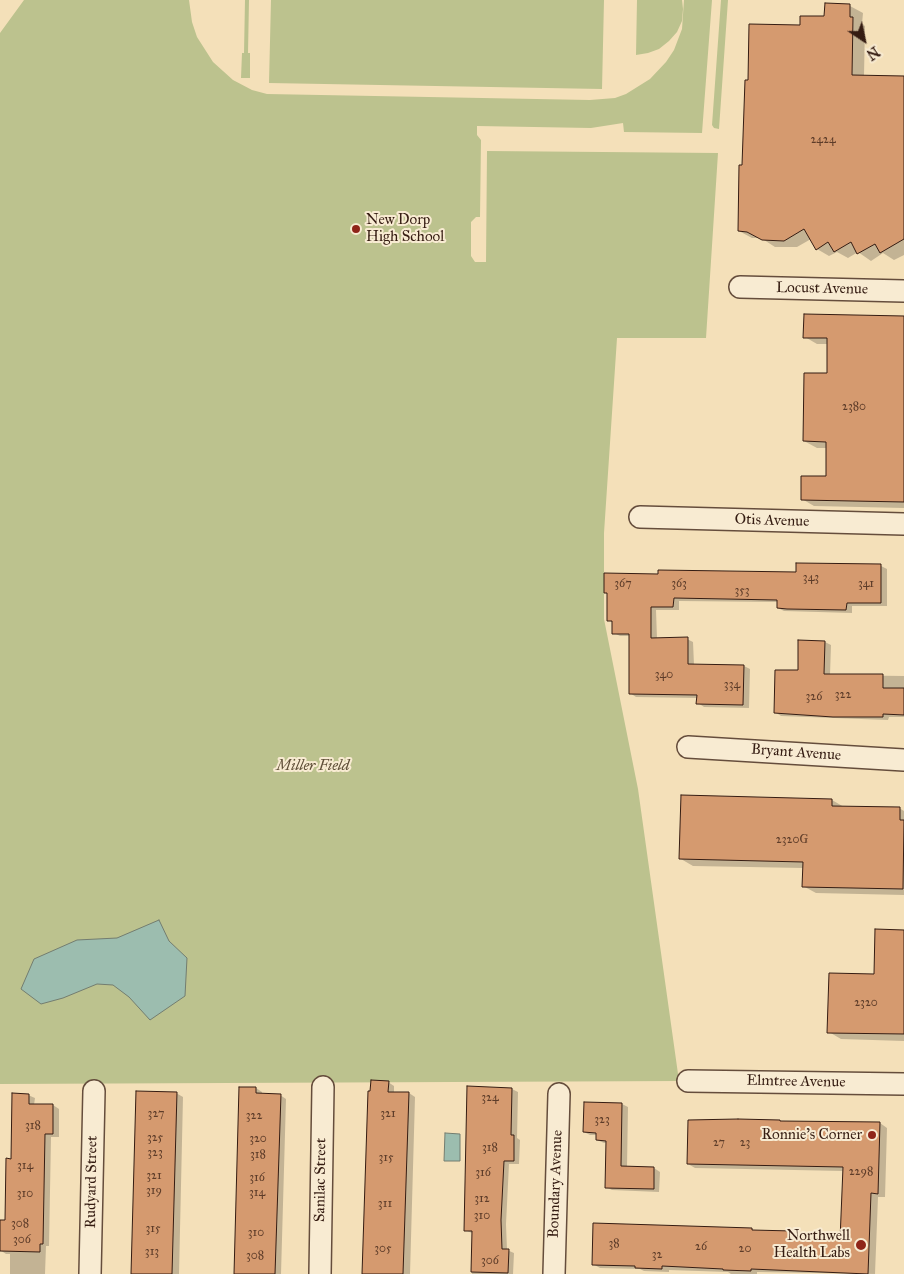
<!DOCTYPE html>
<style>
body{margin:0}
#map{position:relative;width:904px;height:1274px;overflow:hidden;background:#f4e0b9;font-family:"IM FELL Great Primer",serif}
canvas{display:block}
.north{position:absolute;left:839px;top:15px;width:50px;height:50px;-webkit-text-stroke:4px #f8ebd2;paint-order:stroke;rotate:146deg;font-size:14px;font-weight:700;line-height:20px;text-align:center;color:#351c12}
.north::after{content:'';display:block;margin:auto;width:18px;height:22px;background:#351c12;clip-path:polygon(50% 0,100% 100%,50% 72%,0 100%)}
</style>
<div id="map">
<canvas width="904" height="1274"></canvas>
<div class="north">N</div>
</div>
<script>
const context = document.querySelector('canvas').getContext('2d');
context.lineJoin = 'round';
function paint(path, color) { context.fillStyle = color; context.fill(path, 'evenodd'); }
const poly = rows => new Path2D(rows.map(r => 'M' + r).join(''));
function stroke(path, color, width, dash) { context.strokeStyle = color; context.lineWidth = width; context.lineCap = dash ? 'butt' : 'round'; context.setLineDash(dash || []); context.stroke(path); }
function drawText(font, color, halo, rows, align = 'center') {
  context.font = font + ' "IM FELL Great Primer",serif'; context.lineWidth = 4; context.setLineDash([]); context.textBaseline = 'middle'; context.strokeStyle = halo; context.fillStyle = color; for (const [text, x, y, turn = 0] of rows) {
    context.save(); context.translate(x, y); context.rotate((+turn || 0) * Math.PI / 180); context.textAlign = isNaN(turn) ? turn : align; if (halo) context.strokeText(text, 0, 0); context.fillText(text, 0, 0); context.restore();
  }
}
paint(poly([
 [24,0,189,0,192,22,197,37,213,62,233,80,252,90,267,94,590,100,615,98,626,94,650,79,666,62,674,50,682,29,684,0,712,0,702,133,624,132,623,123,591,128,477,126,477,135,481,140,480,217,476,217,471,222,471,256,475,262,486,262,487,151,718,153,706,338,617,338,604,533,604,619,638,789,679,1081,0,1084,0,33],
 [245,0,249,0,248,53,250,53,250,78,241,78,242,53,244,53],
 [271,0,604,0,602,89,269,83],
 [637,0,682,0,683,9,682,21,677,32,669,41,659,49,648,53,636,55],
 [721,0,728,0,719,129,714,128,712,125]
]), '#bcc28e');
const water = poly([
 [159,920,169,941,187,958,185,996,150,1020,129,997,113,985,97,984,63,998,41,1004,21,989,34,959,77,940,117,938,159,920],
 [445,1133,460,1134,460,1161,444,1161,445,1133]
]);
paint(water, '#9cbdaf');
stroke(water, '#737d70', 1);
paint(poly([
 [826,4,850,6,863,13,862,24,865,26,864,76,904,77,904,255,894,260,883,253,871,261,858,252,848,258,837,252,829,256,817,249,811,239,797,247,775,247,761,238,752,238,739,231,749,81,801,27,825,18],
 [904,317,904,508,814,506,802,499,827,477,827,448,817,448,804,441,828,374,829,344,817,344,805,337],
 [797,564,881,566,887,569,887,606,852,606,852,613,784,611,778,608,778,602,679,601,679,610,656,610,657,639,687,639,693,642,694,665,744,666,750,669,749,708,704,707,698,703,698,698,636,697,630,693,631,636,620,636,614,633,613,623,609,620,608,594,605,593,659,575,797,573],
 [800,641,825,642,831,645,830,675,904,676,904,717,889,717,888,720,781,716,775,712,799,672],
 [832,800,844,807,899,808,904,811,904,895,816,893,803,886,804,868,693,866,681,859],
 [904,931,904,1041,841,1039,829,1032,875,975],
 [388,1082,394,1086,394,1093,409,1093,415,1097,410,1274,364,1274],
 [469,1087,512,1089,518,1092,517,1138,520,1140,519,1164,509,1164,506,1224,507,1250,514,1253,513,1274,472,1274,474,1234,465,1230],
 [256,1088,262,1092,262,1095,280,1095,286,1099,281,1274,236,1274],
 [176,1093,183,1097,179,1274,132,1274],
 [28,1095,35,1098,34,1105,53,1105,59,1109,59,1137,51,1137,49,1246,46,1246,45,1274,10,1274,10,1254,6,1254,0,1250,6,1221,13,1160],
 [622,1104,628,1107,627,1167,654,1168,660,1172,659,1192,612,1190,606,1187,608,1143,604,1143,597,1140,597,1135,590,1135,584,1132],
 [780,1121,880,1123,887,1128,885,1197,878,1197,875,1274,757,1272,757,1274,731,1274,728,1272,669,1270,669,1272,644,1271,640,1269,600,1268,593,1264,752,1229,755,1231,793,1232,800,1236,800,1239,842,1241,844,1171,695,1168,688,1164]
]), '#0003');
const building = poly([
 [825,3,850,4,850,17,853,17,852,75,904,76,904,239,880,253,875,244,857,254,851,242,834,252,828,242,816,250,804,229,784,241,762,240,747,232,738,231,739,165,742,165,745,80,748,80,749,24,800,25,800,16,824,16,825,3],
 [804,314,904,316,904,502,801,500,801,476,826,476,826,442,803,441,804,373,827,373,827,338,803,338,804,314],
 [796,563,881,564,881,603,847,603,846,610,787,609,777,608,777,600,674,598,673,607,651,607,651,638,688,637,688,664,744,665,743,705,696,704,697,695,629,694,629,634,612,634,612,621,607,621,607,593,604,593,604,573,658,574,658,570,796,572,796,563],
 [798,640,825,641,824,674,883,674,883,688,904,688,904,715,883,714,883,717,833,717,774,713,775,670,798,670,798,640],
 [681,795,832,799,832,806,900,807,900,820,904,820,903,889,802,887,803,862,679,859,681,795],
 [875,929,904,930,904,1034,827,1033,829,973,874,974,875,929],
 [371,1080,389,1081,388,1092,409,1092,403,1274,362,1274,368,1091,370,1091,371,1080],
 [467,1086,512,1088,511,1135,514,1135,514,1161,504,1161,501,1220,502,1249,509,1249,508,1273,471,1272,472,1231,464,1231,467,1086],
 [239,1087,256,1087,256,1093,281,1094,275,1274,234,1274,239,1087],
 [136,1091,177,1092,172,1274,131,1274,136,1091],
 [12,1093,29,1094,29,1104,53,1104,53,1134,45,1134,43,1244,40,1244,40,1252,0,1251,0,1220,5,1220,6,1158,11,1159,12,1093],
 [584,1102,622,1103,621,1166,654,1167,654,1189,605,1188,606,1141,596,1140,596,1133,583,1132,584,1102],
 [738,1119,780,1120,780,1121,880,1122,878,1194,871,1193,868,1274,751,1269,751,1271,723,1270,723,1269,662,1266,662,1269,635,1268,635,1266,592,1265,593,1223,752,1228,752,1230,793,1231,793,1238,840,1240,843,1167,687,1164,688,1120,738,1119]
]);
paint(building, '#d59a6f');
stroke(building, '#351c12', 1);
const street = poly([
 [740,287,904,291],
 [640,517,904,524],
 [688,747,904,760],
 [688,1081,904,1084],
 [90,1274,94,1091],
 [320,1274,323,1087],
 [554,1274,559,1094]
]);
stroke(street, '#654d3c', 24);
stroke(street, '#f8ebd2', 21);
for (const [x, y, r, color] of [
 [356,229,5,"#8f2418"],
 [872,1135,5,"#8f2418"],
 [861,1245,6,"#8f2418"]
]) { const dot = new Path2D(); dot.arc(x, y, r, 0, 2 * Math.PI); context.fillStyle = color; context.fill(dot); stroke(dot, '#f8ebd2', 2); }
drawText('12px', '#5d3c29', null, [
 ["2424",823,140],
 ["2380",854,407],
 ["343",811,578],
 ["367",623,584],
 ["363",679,584],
 ["341",866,584],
 ["353",742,591],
 ["340",664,675],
 ["334",732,685],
 ["322",843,695],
 ["326",814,697],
 ["2320G",792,840],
 ["2320",866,1003],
 ["324",490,1098],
 ["327",156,1114],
 ["321",388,1114],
 ["322",254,1116],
 ["323",602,1120],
 ["318",33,1126],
 ["325",155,1138],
 ["320",258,1139],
 ["27",719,1143],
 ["23",745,1143],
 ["318",490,1148],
 ["323",155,1153],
 ["318",258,1155],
 ["315",386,1158],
 ["314",25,1166],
 ["2298",861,1172],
 ["316",483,1173],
 ["321",154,1176],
 ["316",257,1178],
 ["319",154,1191],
 ["314",257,1193],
 ["310",25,1194],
 ["312",482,1199],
 ["311",385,1204],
 ["310",482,1216],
 ["308",20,1224],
 ["315",153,1229],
 ["310",256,1233],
 ["306",22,1240],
 ["38",614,1244],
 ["26",701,1247],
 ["305",383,1249],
 ["20",745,1249],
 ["313",152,1252],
 ["32",657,1255],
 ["308",255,1256],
 ["306",490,1261]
]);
drawText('15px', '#351c12', '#f8ebd2', [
 ["New Dorp",366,220,"left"],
 ["High School",366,237,"left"],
 ["Ronnie's Corner",862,1135],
 ["Northwell",850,1236],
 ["Health Labs",850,1253]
], 'right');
drawText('15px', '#351c12', '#f8ebd2', [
 ["Locust Avenue",822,289,1],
 ["Otis Avenue",772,521,2],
 ["Bryant Avenue",796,753,4],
 ["Elmtree Avenue",796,1082,1],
 ["Sanilac Street",321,1180,-89],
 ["Rudyard Street",92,1182,-89],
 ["Boundary Avenue",556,1184,-88]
]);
drawText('italic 15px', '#5e4e37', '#f8ebd2', [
 ["Miller Field",313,766]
]);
</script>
